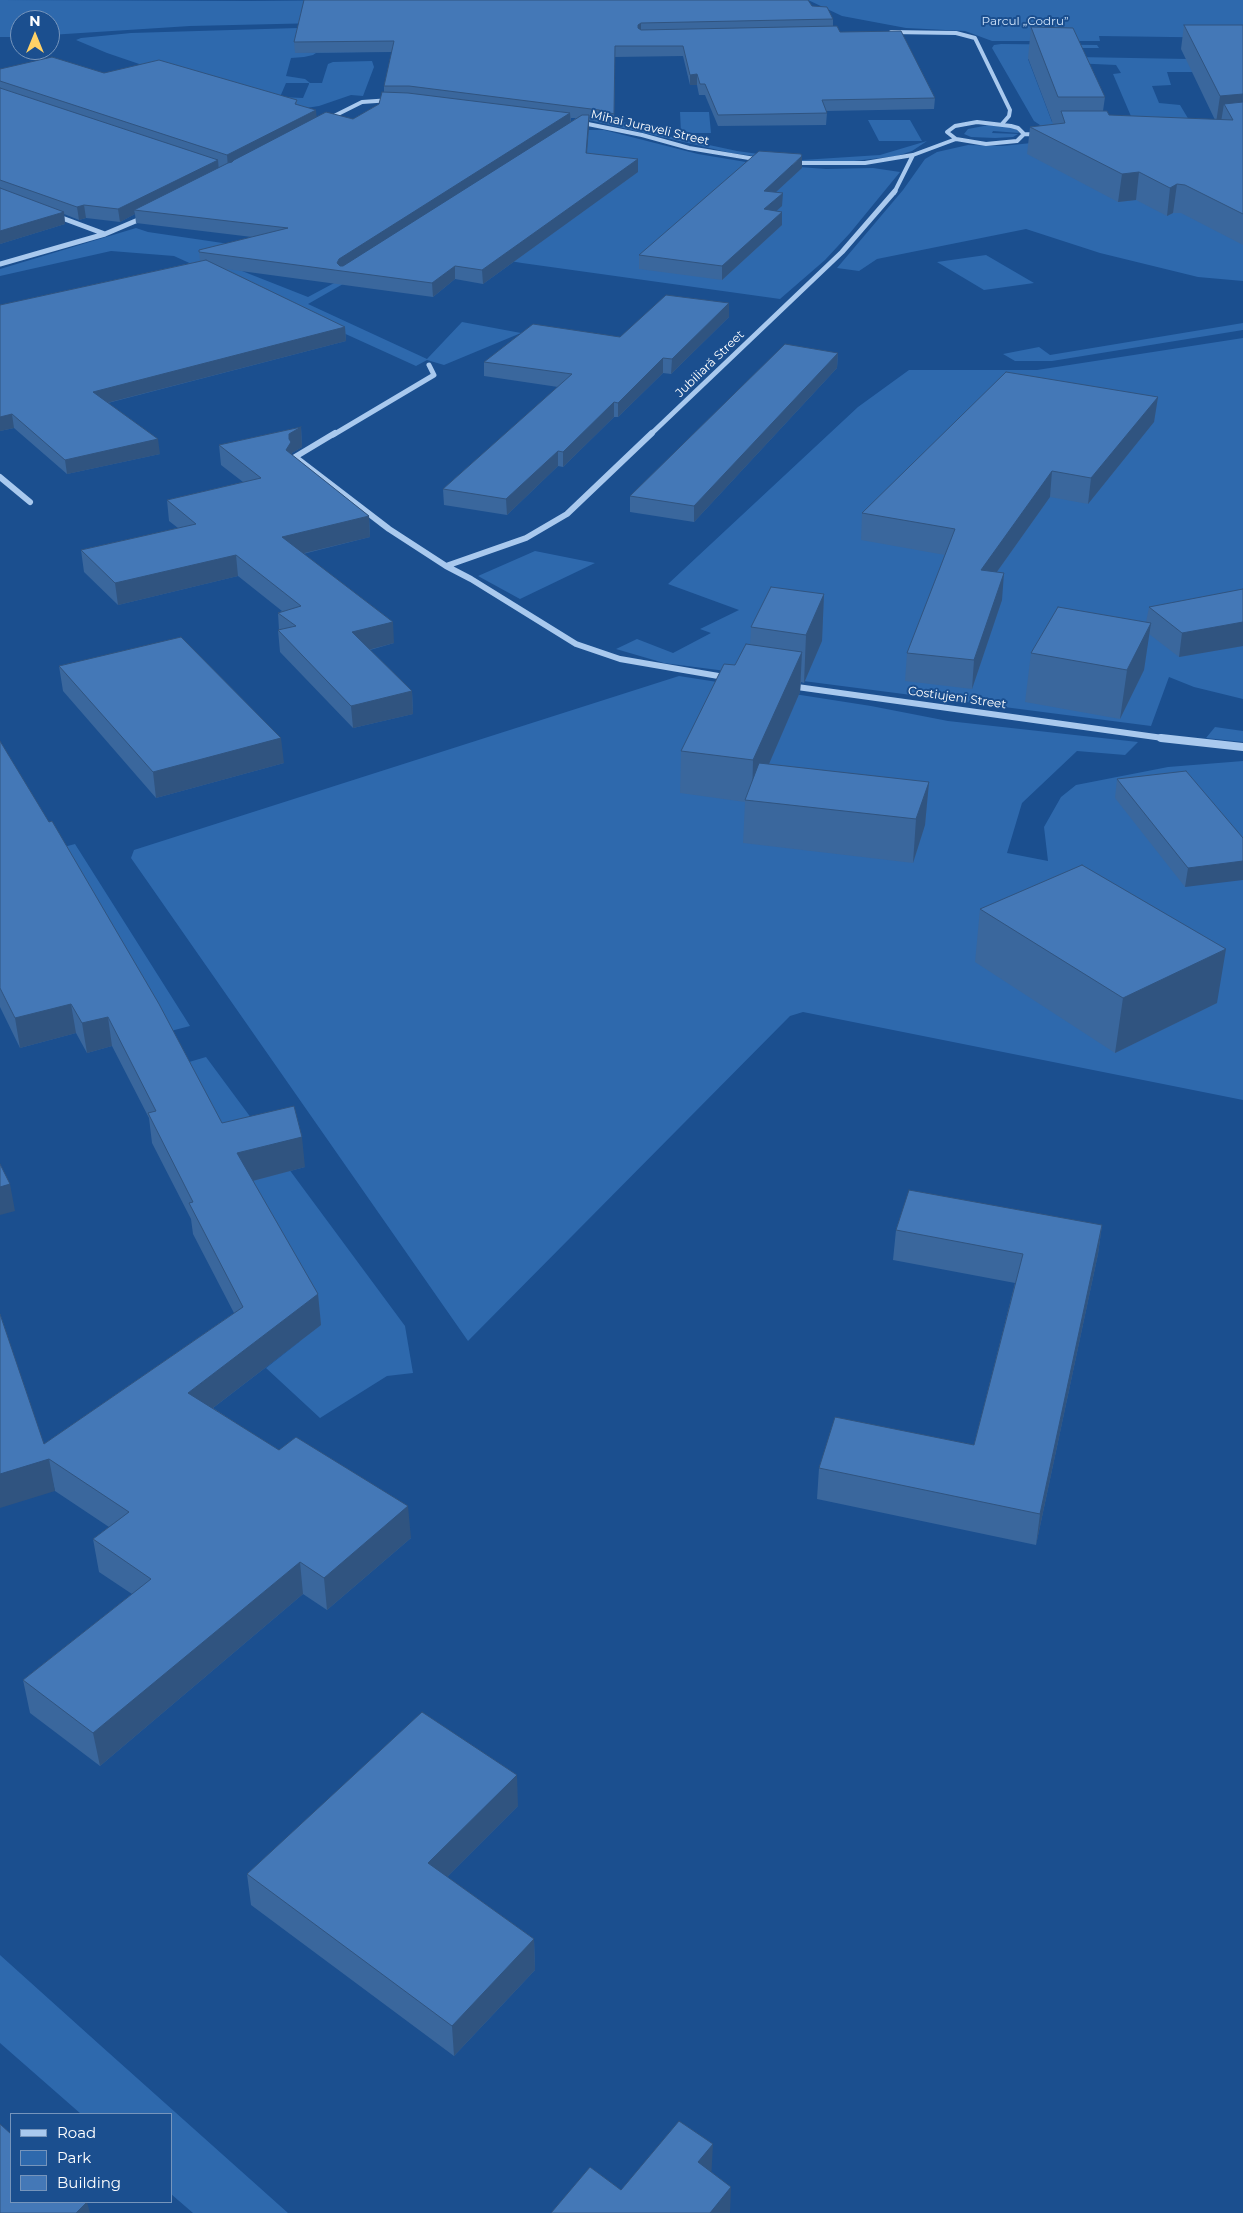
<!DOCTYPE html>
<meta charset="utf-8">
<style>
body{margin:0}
#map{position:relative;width:1243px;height:2213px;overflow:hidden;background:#1b4f8f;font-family:Montserrat,sans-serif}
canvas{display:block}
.legend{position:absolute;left:10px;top:2113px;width:162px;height:90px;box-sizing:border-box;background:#1b4f8f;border:1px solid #7695bc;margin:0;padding:6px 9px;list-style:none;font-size:15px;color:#fff}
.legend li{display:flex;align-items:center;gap:10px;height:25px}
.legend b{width:25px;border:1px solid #7695bc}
.north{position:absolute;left:10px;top:10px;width:50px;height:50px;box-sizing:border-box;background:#1b4f8f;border:1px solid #7695bc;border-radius:50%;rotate:0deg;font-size:14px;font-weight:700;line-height:20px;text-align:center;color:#fff}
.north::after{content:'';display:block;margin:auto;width:18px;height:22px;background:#ffd166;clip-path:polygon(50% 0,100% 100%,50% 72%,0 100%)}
</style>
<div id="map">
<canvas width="1243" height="2213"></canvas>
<ul class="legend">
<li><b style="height:6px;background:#a9c9ee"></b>Road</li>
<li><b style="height:14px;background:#2e69ad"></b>Park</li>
<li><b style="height:14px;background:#4478b7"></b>Building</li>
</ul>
<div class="north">N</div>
</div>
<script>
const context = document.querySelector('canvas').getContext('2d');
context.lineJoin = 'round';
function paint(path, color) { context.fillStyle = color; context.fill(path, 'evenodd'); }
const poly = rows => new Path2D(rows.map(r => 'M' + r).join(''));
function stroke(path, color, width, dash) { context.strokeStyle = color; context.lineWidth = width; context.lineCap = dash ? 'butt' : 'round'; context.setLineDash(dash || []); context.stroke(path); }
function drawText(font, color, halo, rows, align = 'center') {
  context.font = font + ' Montserrat,sans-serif'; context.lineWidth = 4; context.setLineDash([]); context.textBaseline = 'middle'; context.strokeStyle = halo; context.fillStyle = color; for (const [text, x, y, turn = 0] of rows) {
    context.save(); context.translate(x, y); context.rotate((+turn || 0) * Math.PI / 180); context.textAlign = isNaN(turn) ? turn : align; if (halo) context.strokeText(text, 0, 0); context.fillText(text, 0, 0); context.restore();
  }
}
paint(poly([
 [0,0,250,1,371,0,365,22,190,26,50,35,50,20,20,20,20,37,0,37],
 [808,0,1243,0,1243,38,1099,36,1100,41,992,41,965,31,906,28,842,16],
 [398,25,578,49,295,53,316,53,313,55,304,57,291,58,286,76,305,79,310,83,322,83,328,64,333,62,372,61,374,67,363,96,351,95,319,106,280,112,107,53,76,40,81,38,131,33],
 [286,83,309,83,309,84,303,98,280,97],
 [1001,44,1097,45,1099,48,1074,48,1077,57,1243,60,1211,72,1167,72,1171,85,1152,86,1159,103,1180,105,1189,120,1136,128,1113,74,1121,73,1116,65,1072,63,1028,59,1052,122,1097,123,1043,127,1034,121,992,48,994,45],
 [680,112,709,112,711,133,681,133],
 [580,118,657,126,658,134,737,151,802,160,880,155,927,141,912,151,897,156,854,161,802,162,731,153],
 [868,120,910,120,922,141,879,141],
 [989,125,1006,126,1017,130,1019,133,993,131,992,133,1018,134,1013,137,995,138,971,137,964,134,968,129],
 [583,130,604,130,698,154,758,164,826,169,873,168,900,172,850,233,825,260,780,299,522,263,401,243],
 [1071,139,1243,180,1243,281,1198,277,1100,253,1026,229,877,259,859,271,837,268,903,190,925,159,937,152,968,145,1002,146],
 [136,228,148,232,243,246,209,258,308,297,336,282,343,284,308,304,427,359,462,322,521,333,444,365,427,360,416,366,174,256,111,251,0,276,0,269],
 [986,255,1034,283,984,290,937,262],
 [1243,323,1243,330,1052,361,1015,361,1003,354,1039,347,1050,355],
 [1243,338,1243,699,1194,687,1169,677,1151,726,664,663,616,649,637,639,673,653,711,633,700,629,739,610,668,584,858,407,909,370,1037,370],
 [535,551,595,563,520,599,478,576],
 [679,676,871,706,948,721,1138,742,1125,755,1077,751,1022,803,1007,853,1048,861,1044,827,1061,797,1076,785,1168,767,1243,761,1243,1100,803,1012,790,1016,468,1341,131,858,134,850],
 [1215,727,1243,731,1243,742,1206,738],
 [75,844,190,1026,163,1033,56,849],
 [206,1057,405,1326,413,1373,387,1376,320,1418,266,1368,299,1342,317,1317,259,1215,253,1181,238,1151,179,1065],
 [0,1955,100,2045,288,2213,193,2213,171,2194,171,2114,81,2114,0,2043]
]), '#2e69ad');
stroke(poly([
 [891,32,956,33,975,38,1010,110,1009,116,1002,124],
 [326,120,362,102,391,100],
 [578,122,642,135,689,148,761,160],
 [977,122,1011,126,1018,128,1024,134,1017,141,986,144,956,139,947,132,955,126,977,122],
 [1024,134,1041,135],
 [791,163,865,163,913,155],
 [894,193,913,155,956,139]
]), '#a9c9ee', 4);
stroke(poly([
 [54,215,105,234],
 [0,264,105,234,145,217],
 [333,435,434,375,429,365],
 [650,435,842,252,895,191]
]), '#a9c9ee', 5);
stroke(poly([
 [335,433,295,457,389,529,446,566,471,579,576,644,620,659,730,678],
 [0,477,30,502],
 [446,566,526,538,567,514,652,433],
 [790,686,1170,739]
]), '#a9c9ee', 6);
stroke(poly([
 [1161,738,1243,747]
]), '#a9c9ee', 8);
paint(poly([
 [812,6,833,19,833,26,840,32,935,98,934,109,826,111,827,113,826,125,718,126,705,95,699,95,697,85,690,85,683,56,615,57,614,125,599,121,589,120,587,153,638,159,638,172,483,284,455,279,433,297,226,269,345,327,346,341,108,403,160,454,67,474,14,428,0,431,0,305,200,261,199,250,252,237,136,223,135,214,120,222,86,218,79,220,64,214,65,224,0,244,0,69,104,73,297,100,297,104,316,117,353,119,379,104,384,92,384,86,392,52,295,53,294,42],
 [571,118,576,118,571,122],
 [1184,25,1243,25,1243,245,1181,213,1173,213,1167,216,1136,200,1118,202,1027,154,1030,127,1053,124,1028,58,1031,27,1105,97,1103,111,1109,115,1215,120,1181,49],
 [802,168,776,192,782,206,776,211,782,212,782,225,722,280,639,269,639,255],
 [729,303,729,317,671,374,663,373,618,417,614,417,563,467,558,466,507,515,444,505,443,489,558,387,484,376,484,362,620,337],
 [838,353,837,368,694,522,630,512,630,496],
 [1158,397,1154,422,1088,504,1050,497,997,572,1002,600,972,689,905,681,907,653,945,555,861,540,862,513],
 [301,427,302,447,292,453,292,455,369,516,370,537,303,554,394,643,370,650,412,691,413,714,353,728,280,652,278,630,279,630,278,613,282,611,238,576,118,605,84,572,81,550,178,528,169,521,167,500,243,482,221,465,219,445],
 [1243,589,1243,646,1179,657,1149,634,1144,670,1120,719,1025,702,1031,653,1146,622,1149,607],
 [824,594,822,641,804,683,801,682,800,692,769,764,929,782,925,825,913,863,743,843,745,802,680,793,681,751,750,645,751,627],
 [59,666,284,763,156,798,63,691],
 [0,741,222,1123,305,1167,253,1181,318,1294,321,1325,213,1408,411,1538,327,1610,303,1594,100,1766,30,1713,23,1680,132,1594,99,1572,93,1539,109,1527,55,1491,44,1444,234,1313,193,1234,191,1219,152,1143,149,1118,112,1046,87,1053,76,1033,20,1048,0,1007],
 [1117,779,1243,838,1185,887,1115,798],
 [980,909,1217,1003,1115,1053,975,962],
 [1102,1225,1098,1254,1036,1545,817,1499,819,1468,974,1445,1015,1283,893,1260,896,1230],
 [518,1806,447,1877,534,1939,535,1970,454,2056,251,1905,247,1874]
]), '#3a679d');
paint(poly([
 [641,23,641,33,638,35,638,25],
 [697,74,697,85,690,85,690,75],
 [1243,94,1243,118,1224,104,1221,122,1216,123,1220,96],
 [316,110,317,121,228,167,227,155],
 [570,113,571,125,342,271,337,263,339,259],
 [589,115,589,127,586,166,586,153],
 [802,156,802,168,763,204,764,191],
 [638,159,638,172,483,284,482,270],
 [218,160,219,172,134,210,135,214,120,222,118,209],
 [1139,172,1136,200,1118,202,1122,174],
 [1177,184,1173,213,1167,216,1170,188],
 [783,193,782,206,764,222,764,209],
 [84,205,86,218,79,220,77,207],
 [64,212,65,224,0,244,0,231],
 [782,212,782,225,722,280,722,266],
 [455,266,455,279,433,297,432,283],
 [729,303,729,317,671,374,672,359],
 [345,327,346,341,95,406,93,392],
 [838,353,837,368,694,522,694,506],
 [663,358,663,373,618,417,618,403],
 [1158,397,1154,422,1088,504,1091,478],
 [614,402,614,417,563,467,563,452],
 [12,414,14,428,0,431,0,417],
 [301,427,302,447,292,453,293,462,286,450,289,434],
 [158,439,160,454,67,474,65,460],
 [558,451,558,466,507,515,506,499],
 [1052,471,1050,497,979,597,981,570],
 [369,516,370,537,284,558,282,537],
 [236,555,238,576,118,605,115,583],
 [1004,573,1002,600,972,689,974,660],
 [824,594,822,641,804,683,806,635],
 [393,622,394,643,353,654,352,632],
 [1243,622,1243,646,1179,657,1182,633],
 [1151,623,1144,670,1120,719,1127,670],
 [802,652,800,692,753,801,752,801,753,760],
 [412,691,413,714,353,728,351,706],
 [281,738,284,763,156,798,153,772],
 [929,782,925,825,913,863,916,819],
 [1243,861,1243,880,1185,887,1188,868],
 [1226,949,1217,1003,1115,1053,1123,998],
 [71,1004,76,1033,20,1048,15,1018],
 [108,1017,112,1046,87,1053,82,1023],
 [302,1137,305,1167,241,1184,237,1153],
 [10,1184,15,1211,0,1215,0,1187],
 [1102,1225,1098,1254,1036,1545,1040,1514],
 [318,1294,321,1325,192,1424,188,1393],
 [49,1459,55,1491,0,1508,0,1474],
 [408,1506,411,1538,327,1610,324,1578],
 [300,1562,303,1594,100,1766,93,1733],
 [517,1775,518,1806,430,1894,428,1863],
 [534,1939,535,1970,454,2056,452,2026],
 [713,2144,711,2182,698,2162],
 [731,2187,730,2213,710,2213],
 [87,2202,90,2213,76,2213]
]), '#305480');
const building = poly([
 [304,0,808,0,812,6,827,7,833,19,641,23,638,25,638,28,641,30,837,26,840,32,901,31,935,98,822,100,827,113,718,115,705,84,700,84,697,74,690,75,683,46,615,46,614,114,599,110,409,86,384,86,394,41,294,42,304,0],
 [1184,25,1243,25,1243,94,1220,96,1184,25],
 [1031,27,1073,28,1105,97,1058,97,1031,27],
 [52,57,104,73,159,60,297,100,295,104,316,110,227,155,0,81,0,69,52,57],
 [0,88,218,160,118,209,84,205,77,207,0,180,0,88],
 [382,92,408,93,570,113,339,259,337,263,340,266,343,266,582,115,589,115,586,153,638,159,482,270,455,266,432,283,199,252,199,250,288,228,134,210,228,163,232,162,234,160,326,112,353,119,379,104,382,92],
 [1243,102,1243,214,1185,185,1177,184,1170,188,1139,172,1122,174,1030,127,1065,123,1061,111,1107,111,1109,115,1233,120,1224,104,1243,102],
 [759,151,801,154,802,156,764,191,783,193,764,209,782,212,722,266,639,255,759,151],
 [0,188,64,212,0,231,0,188],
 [206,260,345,327,93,392,158,439,65,460,12,414,0,417,0,305,206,260],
 [666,295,729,303,672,359,663,358,618,403,614,402,563,452,558,451,506,499,443,489,572,374,484,362,533,324,620,337,666,295],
 [785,344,838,353,694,506,630,496,785,344],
 [1006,372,1158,397,1091,478,1052,471,981,570,1004,573,974,660,907,653,955,529,862,513,1006,372],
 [301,427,289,434,289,439,291,442,286,450,369,516,282,537,393,622,352,632,412,691,351,706,278,630,296,626,278,613,301,606,236,555,115,583,81,550,196,524,167,500,261,478,219,445,301,427],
 [771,587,824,594,806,635,751,627,771,587],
 [1243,589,1243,622,1182,633,1149,607,1243,589],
 [1058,607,1151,623,1127,670,1031,653,1058,607],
 [181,637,281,738,153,772,59,666,181,637],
 [746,644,802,652,753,760,681,751,724,664,735,665,746,644],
 [0,741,49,822,52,821,159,1004,222,1123,294,1106,302,1137,237,1153,318,1294,188,1393,279,1450,296,1437,408,1506,324,1578,300,1562,93,1733,23,1680,151,1579,93,1539,129,1512,49,1459,0,1474,0,1314,44,1444,243,1307,189,1203,193,1202,148,1113,156,1111,108,1017,82,1023,71,1004,15,1018,0,988,0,741],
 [759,763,929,782,916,819,745,800,759,763],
 [1186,771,1243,838,1243,861,1188,868,1117,779,1186,771],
 [1082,865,1226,949,1123,998,980,909,1082,865],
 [0,1164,10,1184,0,1187,0,1164],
 [909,1190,1102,1225,1040,1514,819,1468,835,1417,974,1445,1023,1254,896,1230,909,1190],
 [422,1712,517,1775,428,1863,534,1939,452,2026,247,1874,422,1712],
 [679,2121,713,2144,698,2162,731,2187,710,2213,551,2213,590,2167,621,2190,679,2121],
 [0,2124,11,2134,11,2202,87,2202,76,2213,0,2213,0,2124]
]);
paint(building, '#4478b7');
stroke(building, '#305480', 1);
drawText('12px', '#cfe3fa', '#1b4f8f', [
 ["Parcul „Codru”",1025,21]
]);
drawText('12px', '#fff', '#1b4f8f', [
 ["Mihai Juraveli Street",650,128,13],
 ["Jubiliară Street",710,364,-44],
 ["Costiujeni Street",957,698,8]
]);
</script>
